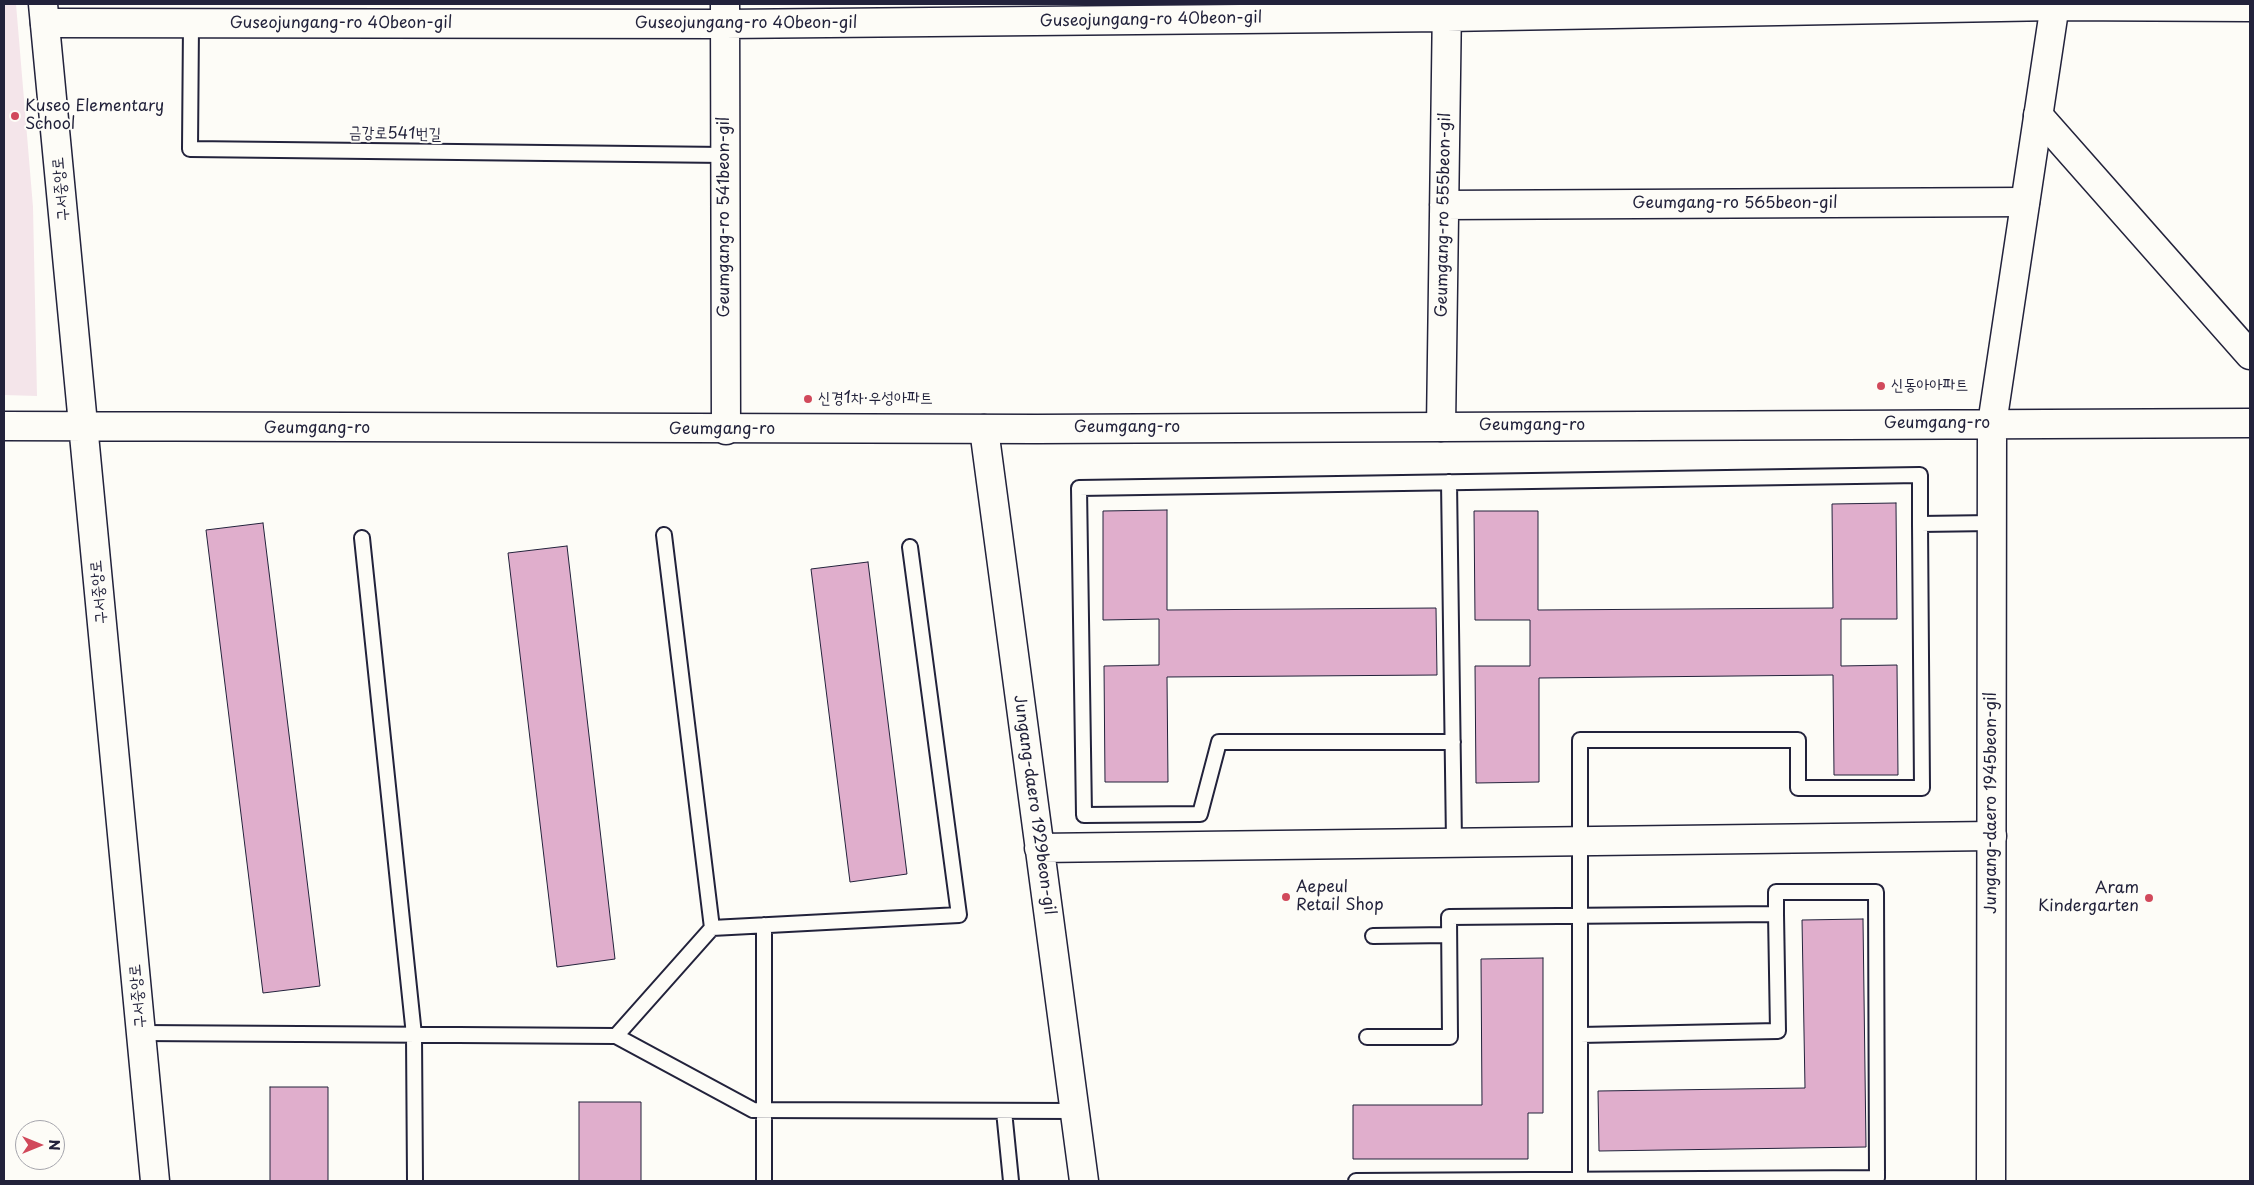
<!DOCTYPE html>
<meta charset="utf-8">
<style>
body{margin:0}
#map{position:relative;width:2254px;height:1185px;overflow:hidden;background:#fdfcf7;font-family:"Playpen Sans",sans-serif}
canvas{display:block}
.frame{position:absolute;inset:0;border:5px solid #22223b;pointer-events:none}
.north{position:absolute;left:15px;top:1120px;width:50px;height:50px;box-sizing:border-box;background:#fdfcf7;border:1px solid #a5a5ac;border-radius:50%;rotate:90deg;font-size:14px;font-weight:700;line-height:20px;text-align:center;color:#22223b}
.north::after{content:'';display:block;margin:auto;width:18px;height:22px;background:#d1495b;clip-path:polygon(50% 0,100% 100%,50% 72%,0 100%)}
</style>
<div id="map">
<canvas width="2254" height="1185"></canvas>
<div class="frame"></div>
<div class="north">N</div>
</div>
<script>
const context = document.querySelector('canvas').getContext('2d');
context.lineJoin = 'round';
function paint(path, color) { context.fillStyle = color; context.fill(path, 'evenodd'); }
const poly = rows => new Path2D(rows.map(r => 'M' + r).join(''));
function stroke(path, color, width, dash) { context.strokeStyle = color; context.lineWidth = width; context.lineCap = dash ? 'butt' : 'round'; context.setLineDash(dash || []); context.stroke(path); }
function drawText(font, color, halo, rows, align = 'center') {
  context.font = font + ' "Playpen Sans","Poor Story",sans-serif'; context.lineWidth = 4; context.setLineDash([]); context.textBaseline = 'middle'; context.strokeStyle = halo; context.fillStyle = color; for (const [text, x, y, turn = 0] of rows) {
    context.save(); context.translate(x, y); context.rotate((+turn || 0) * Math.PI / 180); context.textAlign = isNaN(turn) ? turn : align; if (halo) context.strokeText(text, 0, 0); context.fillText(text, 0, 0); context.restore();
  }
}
paint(poly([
 [4,4,16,4,33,207,37,396,4,395]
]), '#f4e5ea');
const building = poly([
 [1896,503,1897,619,1841,619,1841,666,1897,665,1898,775,1834,775,1833,675,1539,678,1539,782,1476,783,1475,666,1530,666,1530,620,1475,620,1474,511,1538,511,1538,610,1833,608,1832,504,1896,503],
 [1167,510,1167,610,1436,608,1437,675,1167,677,1168,782,1105,782,1104,666,1159,665,1159,619,1103,620,1103,511,1167,510],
 [263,523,320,986,263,993,206,530,263,523],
 [567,546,615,959,557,967,508,553,567,546],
 [868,562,907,874,850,882,811,569,868,562],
 [1863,919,1866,1147,1599,1151,1598,1091,1805,1088,1802,920,1863,919],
 [1543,958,1543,1113,1528,1113,1528,1159,1353,1159,1353,1105,1482,1105,1481,959,1543,958],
 [270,1087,328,1087,328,1181,270,1181,270,1087],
 [579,1102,641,1102,641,1181,579,1181,579,1102]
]);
paint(building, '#e0aecc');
stroke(building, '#22223b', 1);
const lane = poly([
 [191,24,190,149,725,155],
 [1449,482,1454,842],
 [664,535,712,928,959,915,910,547],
 [362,538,414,1035,415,1181],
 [1453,742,1219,742,1200,814,1084,815,1079,488,1920,475,1920,524,1992,523],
 [764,925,764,1181],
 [1373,936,1449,935],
 [141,1033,616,1036,753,1110,1075,1111],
 [616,1036,712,928],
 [1367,1037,1450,1037,1449,917,1776,914,1778,1031,1580,1035],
 [1004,1111,1011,1181],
 [1356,1181,1877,1178,1876,892,1776,892,1776,914],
 [1580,1181,1580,740,1798,740,1798,788,1922,788,1920,524]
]);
const street = poly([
 [725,4,726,430],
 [45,23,725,24,1447,17,2055,6,2250,7],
 [2038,115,2250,355],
 [1444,205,2025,202],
 [1441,427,1447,4],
 [984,429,1084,1181],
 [1039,848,1992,836]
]);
const secondary = poly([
 [43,4,155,1181],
 [4,426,1037,429,2250,423],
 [1991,1181,1992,424,2055,4]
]);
stroke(lane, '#22223b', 18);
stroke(street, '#22223b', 31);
stroke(secondary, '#22223b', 31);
stroke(lane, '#fdfcf7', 14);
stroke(street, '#fdfcf7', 28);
stroke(secondary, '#fdfcf7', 28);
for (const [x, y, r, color] of [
 [15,116,5,"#d1495b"],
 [1881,386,5,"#d1495b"],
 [808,399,5,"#d1495b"],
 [1286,897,5,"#d1495b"],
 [2149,898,5,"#d1495b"]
]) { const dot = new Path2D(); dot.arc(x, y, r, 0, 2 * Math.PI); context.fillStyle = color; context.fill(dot); stroke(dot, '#fdfcf7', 2); }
drawText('16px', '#22223b', '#fdfcf7', [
 ["Guseojungang-ro 40beon-gil",1151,20,-1],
 ["Guseojungang-ro 40beon-gil",341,24],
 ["Guseojungang-ro 40beon-gil",746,24],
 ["금강로541번길",395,134,1],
 ["구서중앙로",61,189,-95],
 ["Geumgang-ro 565beon-gil",1735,204],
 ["Geumgang-ro 555beon-gil",1444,215,-89],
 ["Geumgang-ro 541beon-gil",725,217,-90],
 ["Geumgang-ro",1937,424],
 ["Geumgang-ro",1532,426],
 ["Geumgang-ro",1127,428],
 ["Geumgang-ro",317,429],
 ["Geumgang-ro",722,430],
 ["구서중앙로",99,592,-95],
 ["Jungang-daero 1945beon-gil",1992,803,-90],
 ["Jungang-daero 1929beon-gil",1034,805,82],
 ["구서중앙로",138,996,-95]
]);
drawText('16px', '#22223b', '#fdfcf7', [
 ["Kuseo Elementary",25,107],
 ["School",25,125],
 ["신동아아파트",1891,386],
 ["신경1차·우성아파트",818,399],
 ["Aepeul",1296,888],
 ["Retail Shop",1296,906],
 ["Aram",2139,889,"right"],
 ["Kindergarten",2139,907,"right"]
], 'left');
</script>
